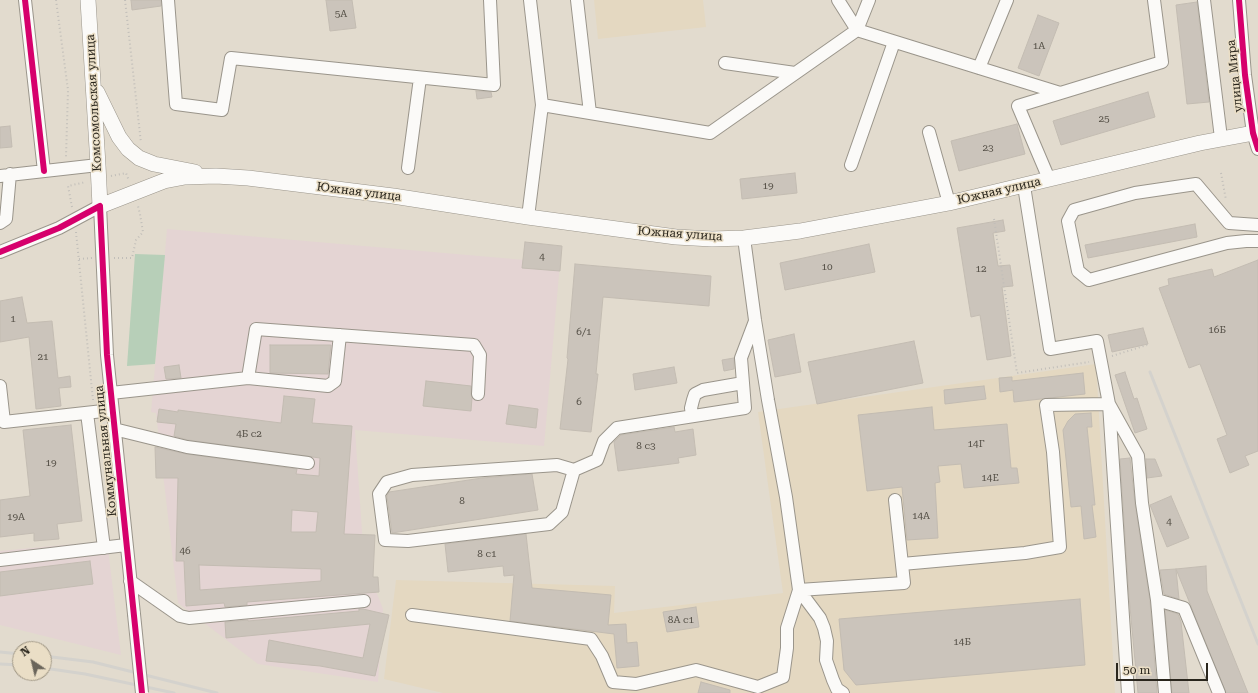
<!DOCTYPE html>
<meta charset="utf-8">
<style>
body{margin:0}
#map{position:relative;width:1258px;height:693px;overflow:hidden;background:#e2dbce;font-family:"Roboto Serif",serif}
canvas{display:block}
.north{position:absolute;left:12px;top:641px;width:40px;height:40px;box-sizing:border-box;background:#eadec6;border:1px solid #9d9482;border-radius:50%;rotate:325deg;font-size:11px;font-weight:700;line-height:16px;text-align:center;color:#2a261d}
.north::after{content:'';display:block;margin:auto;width:14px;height:18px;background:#6a655b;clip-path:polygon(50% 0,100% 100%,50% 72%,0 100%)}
.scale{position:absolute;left:1116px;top:663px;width:92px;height:18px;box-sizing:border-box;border:2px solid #2a261d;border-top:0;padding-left:5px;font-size:12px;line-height:14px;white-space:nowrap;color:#2a261d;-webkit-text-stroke:3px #eadec6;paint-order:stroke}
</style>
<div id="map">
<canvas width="1258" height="693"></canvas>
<div class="north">N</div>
<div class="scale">50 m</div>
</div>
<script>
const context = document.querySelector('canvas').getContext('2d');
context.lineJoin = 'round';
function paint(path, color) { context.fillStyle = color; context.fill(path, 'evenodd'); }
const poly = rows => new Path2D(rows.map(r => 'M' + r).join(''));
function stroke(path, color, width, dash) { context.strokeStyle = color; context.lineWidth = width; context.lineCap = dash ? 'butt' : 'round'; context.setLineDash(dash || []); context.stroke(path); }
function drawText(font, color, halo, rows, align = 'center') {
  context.font = font + ' "Roboto Serif",serif'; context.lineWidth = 3; context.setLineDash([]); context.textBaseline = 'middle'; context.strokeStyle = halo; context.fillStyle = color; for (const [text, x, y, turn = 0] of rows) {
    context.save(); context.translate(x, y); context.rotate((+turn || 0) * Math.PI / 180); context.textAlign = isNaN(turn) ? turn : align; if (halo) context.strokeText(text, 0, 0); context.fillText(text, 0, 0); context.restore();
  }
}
paint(poly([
 [594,0,703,0,706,27,598,39],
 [1096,364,1115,693,443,693,384,679,396,580,615,586,614,613,783,593,758,412]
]), '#e4d8c1');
paint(poly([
 [167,229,560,263,544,446,355,430,364,560,383,609,378,682,258,664,178,603,156,413,151,412],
 [107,541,121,655,0,625,0,551]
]), '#e4d4d3');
paint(poly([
 [135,254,165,255,155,364,127,366]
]), '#b7cfb8');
const building = poly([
 [131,0,161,0,161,6,132,10,131,0],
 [326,0,352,0,356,28,330,31,326,0],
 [1197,2,1209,102,1187,104,1176,5,1197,2],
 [1038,15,1059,23,1039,76,1018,68,1038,15],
 [476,91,491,92,492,97,477,99,476,91],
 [1148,92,1155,117,1061,145,1053,121,1148,92],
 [1017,124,1025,154,959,171,951,141,1017,124],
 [10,126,12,147,0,148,0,127,10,126],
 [795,173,797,193,742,199,740,179,795,173],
 [1003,220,1005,231,993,233,998,266,1010,265,1013,286,1002,287,1011,356,987,360,980,315,971,317,957,228,1003,220],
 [1195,224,1197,237,1088,258,1085,245,1195,224],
 [525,242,562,246,560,271,522,268,525,242],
 [869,244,875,272,785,290,780,263,869,244],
 [1258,260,1258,451,1245,456,1249,465,1230,473,1217,439,1227,435,1200,364,1189,368,1159,288,1169,285,1168,279,1212,269,1214,277,1258,260],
 [575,264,711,276,709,306,603,297,596,374,598,374,591,432,560,429,568,359,567,358,575,264],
 [22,297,27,323,52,321,58,378,70,376,71,387,59,388,61,406,36,409,29,337,0,342,0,301,22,297],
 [1143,328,1148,344,1112,352,1108,335,1143,328],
 [794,334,801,372,775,377,768,340,794,334],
 [914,341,923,383,817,404,808,362,914,341],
 [270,345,331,345,328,374,270,373,270,345],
 [734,358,734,369,724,371,722,360,734,358],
 [179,365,181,378,166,379,164,367,179,365],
 [674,367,677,383,635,390,633,374,674,367],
 [1125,372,1134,399,1137,398,1147,429,1135,433,1115,375,1125,372],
 [1083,373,1085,394,1014,402,1013,390,1000,392,999,378,1012,377,1012,381,1083,373],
 [426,381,471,386,471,394,472,398,471,411,423,406,426,381],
 [984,386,986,399,945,404,944,390,984,386],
 [284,396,315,399,312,423,352,426,344,534,375,535,373,577,378,577,379,592,247,602,247,605,225,607,224,603,186,606,184,561,176,561,178,478,156,478,155,447,186,454,297,469,296,474,319,476,320,458,188,440,174,436,176,424,157,422,159,409,178,412,178,410,281,423,284,396],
 [292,510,318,512,316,532,291,532,292,510],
 [199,565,321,569,321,581,200,590,199,565],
 [509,405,538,409,536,428,506,424,509,405],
 [932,407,934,430,1007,424,1011,468,1017,468,1019,483,964,488,961,464,938,466,940,482,935,483,938,538,907,540,902,487,867,491,858,415,932,407],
 [1091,413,1092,427,1087,427,1095,505,1092,505,1096,537,1084,539,1081,506,1071,507,1063,430,1068,421,1075,414,1091,413],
 [71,425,82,521,57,524,59,539,34,541,34,533,0,537,0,500,30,496,23,430,71,425],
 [674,427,675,432,693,429,696,455,678,458,679,463,618,471,614,442,621,435,674,427],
 [1130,458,1135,504,1150,601,1157,693,1138,693,1129,596,1120,459,1130,458],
 [1146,459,1155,459,1162,476,1147,478,1146,459],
 [532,474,538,510,392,533,387,496,389,492,482,478,532,474],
 [1171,496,1189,538,1167,547,1150,505,1171,496],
 [526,534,532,588,611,595,608,625,626,624,627,643,637,642,639,666,617,668,614,634,510,621,514,575,504,576,503,566,448,572,445,544,526,534],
 [90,561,93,584,0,596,0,572,90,561],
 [1206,566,1207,591,1248,693,1226,693,1176,569,1206,566],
 [1176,569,1179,599,1164,594,1160,570,1176,569],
 [1080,599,1085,665,856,685,844,670,839,619,1080,599],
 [696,607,699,627,667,632,663,612,696,607],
 [359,609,363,609,389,615,375,676,320,666,266,661,269,640,363,658,370,624,226,638,225,622,248,620,248,621,359,611,359,609],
 [1165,610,1178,614,1181,622,1189,693,1172,693,1165,610],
 [701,682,730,690,730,693,698,693,701,682]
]);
paint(building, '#cbc4bb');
stroke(building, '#c3bcb2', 1);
const minor = poly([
 [25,0,44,171],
 [168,0,176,104,222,110,231,58,494,85,490,0],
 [530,0,542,105,710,133,857,30,838,0],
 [577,0,590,113],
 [869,0,857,30,1060,93],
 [1204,0,1221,138],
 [1239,0,1245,75,1253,133,1258,149],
 [725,63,795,73],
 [979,68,1007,0],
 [929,132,949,203],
 [851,165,894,42],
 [408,168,420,78],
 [0,176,98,165],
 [1049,179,1018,106,1162,62,1154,0],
 [1024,186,1050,349,1097,341,1109,404,1138,456,1142,503,1157,600,1165,693],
 [528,217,542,105],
 [0,223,6,219,10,174],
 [1258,225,1229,223,1196,184,1135,193,1074,210,1068,221,1078,271,1089,280,1227,243,1246,241,1258,241],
 [0,252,59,228,100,206,107,355,134,614],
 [248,378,328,386,335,381,340,335],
 [0,386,4,422,112,410],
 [111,393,248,378,256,329,474,345,480,355,478,394],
 [87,413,104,548],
 [692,416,691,408,693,400,695,394,703,390,743,383],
 [114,429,187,447,308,463],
 [574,470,562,512,549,524,408,541,385,540,379,494,387,482,412,475,557,465,574,470,597,460,604,441,617,428,745,408,741,358,755,321],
 [0,560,126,545],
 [902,564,1025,553,1060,547,1053,452,1046,405,1109,404,1128,693],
 [130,581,180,616,189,618,364,601],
 [799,590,904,583,895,500],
 [799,590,820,618,824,628,827,641,826,660,833,680,837,689,843,693],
 [1157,600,1184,608,1219,693],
 [412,615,591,639,602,656,613,682,636,684,696,670,758,687,783,677,787,648,787,628,799,590,786,497,768,400,755,320,744,238]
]);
const major = poly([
 [88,0,98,165,100,206,164,181,185,177,216,176,248,178,393,196,528,217,676,237,712,239,744,238,800,231,949,203,1200,143,1258,132],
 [97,92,119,137,128,149,139,158,154,164,195,172]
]);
stroke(minor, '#9a958b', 14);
stroke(major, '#9a958b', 16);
stroke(poly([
 [56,0,68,90,66,157],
 [125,0,141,143],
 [1221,173,1226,200],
 [111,176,126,173,129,181],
 [72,207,68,186,86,182],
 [994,219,1017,373,1089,362],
 [76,232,93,400],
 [114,258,132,258,136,240,143,232,140,214,138,206],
 [79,259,92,258],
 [1112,356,1147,345]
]), '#c1beb9', 2, [1, 3]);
stroke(minor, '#fbfaf8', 12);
stroke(major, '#fbfaf8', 15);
stroke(poly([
 [1150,372,1258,644],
 [0,652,20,654],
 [44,656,93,662,217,693],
 [0,664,20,665],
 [44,668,85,674,174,693]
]), '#d4d2cd', 3);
const minorBridge = poly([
 [134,614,142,693]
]);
stroke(minorBridge, '#9a958b', 14, []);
stroke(minorBridge, '#fbfaf8', 12);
stroke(poly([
 [25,0,44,171],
 [1239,0,1245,75,1253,133,1258,149],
 [0,252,59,228,100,206,107,355,142,693]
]), '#d6006c', 6);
drawText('10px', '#555047', null, [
 ["5А",341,14],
 ["1А",1039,46],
 ["25",1104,119],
 ["23",988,148],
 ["19",768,186],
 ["4",542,257],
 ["10",827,267],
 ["12",981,269],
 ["1",13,319],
 ["16Б",1217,330],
 ["6/1",584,332],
 ["21",43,357],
 ["6",579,402],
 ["4Б с2",249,434],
 ["14Г",976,444],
 ["8 с3",646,446],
 ["19",51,463],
 ["14Е",990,478],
 ["8",462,501],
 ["14А",921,516],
 ["19А",16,517],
 ["4",1169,522],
 ["46",185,551],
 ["8 с1",487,554],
 ["8А с1",681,620],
 ["14Б",962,642]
]);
drawText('12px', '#2a261d', '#eadec6', [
 ["улица Мира",1235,76,-96],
 ["Комсомольская улица",94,103,-93],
 ["Южная улица",999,191,-13],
 ["Южная улица",359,192,7],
 ["Южная улица",680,234,4],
 ["Коммунальная улица",106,451,-96]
]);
</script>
